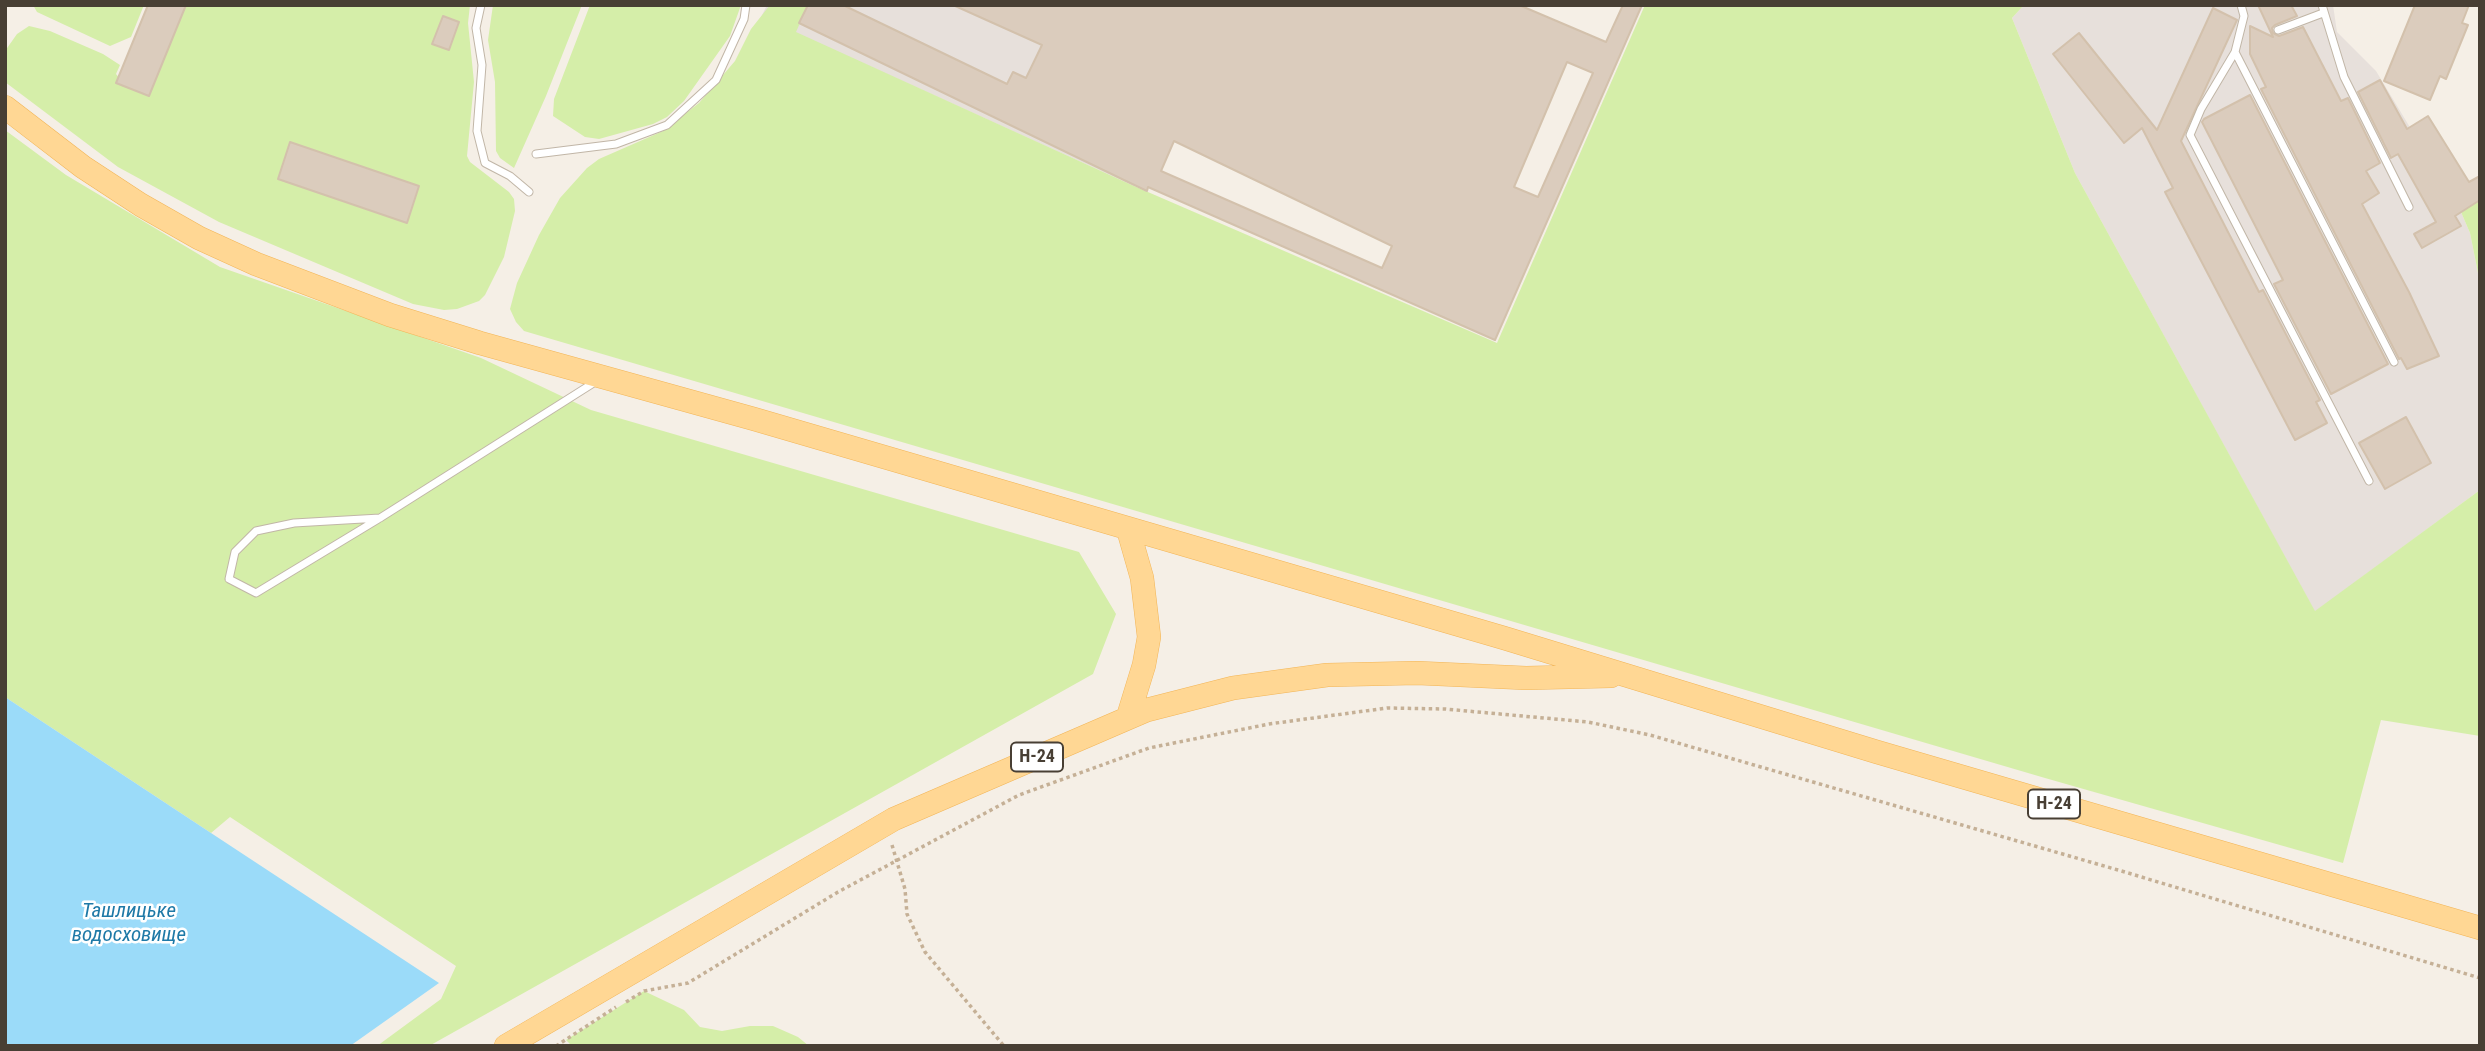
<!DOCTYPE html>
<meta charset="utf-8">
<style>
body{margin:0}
#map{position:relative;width:2485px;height:1051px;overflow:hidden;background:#f5efe6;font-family:"Roboto Condensed",sans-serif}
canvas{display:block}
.frame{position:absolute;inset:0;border:7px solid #483f34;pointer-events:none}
</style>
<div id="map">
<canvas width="2485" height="1051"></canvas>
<div class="frame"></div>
</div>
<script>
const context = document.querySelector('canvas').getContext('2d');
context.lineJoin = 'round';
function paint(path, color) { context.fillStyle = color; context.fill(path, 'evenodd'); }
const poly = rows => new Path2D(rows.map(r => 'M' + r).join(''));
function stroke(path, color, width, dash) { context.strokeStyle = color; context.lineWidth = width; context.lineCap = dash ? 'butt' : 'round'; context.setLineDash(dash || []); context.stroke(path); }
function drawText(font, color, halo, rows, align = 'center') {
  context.font = font + ' "Roboto Condensed",sans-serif'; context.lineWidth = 5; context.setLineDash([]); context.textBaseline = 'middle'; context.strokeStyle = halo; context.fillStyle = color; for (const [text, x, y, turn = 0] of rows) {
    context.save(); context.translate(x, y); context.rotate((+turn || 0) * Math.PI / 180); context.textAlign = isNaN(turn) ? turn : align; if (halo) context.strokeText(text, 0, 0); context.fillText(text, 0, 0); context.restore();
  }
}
paint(poly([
 [767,5,1208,5,1134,186,761,17],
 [2024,5,2333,5,2337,32,2376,71,2461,212,2470,233,2480,283,2480,490,2315,612,2075,173,2012,18]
]), '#e7e0db');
paint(poly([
 [33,5,144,5,131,37,110,46,37,12],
 [181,5,470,5,468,23,474,82,467,156,470,162,509,192,514,199,515,211,504,257,485,295,479,301,457,309,444,310,413,304,219,222,118,167,5,82,5,51,17,34,29,26,50,31,103,54,120,65,116,74,121,80],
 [493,5,582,5,546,96,514,168,500,158,496,151,495,82,488,40],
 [590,5,741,5,730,36,684,101,667,117,653,124,599,139,585,137,553,116,554,99],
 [770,5,808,5,796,32,1134,186,1497,343,1645,5,2024,5,2012,18,2075,173,2315,611,2480,490,2480,736,2381,720,2343,863,2045,778,524,331,516,322,510,309,517,283,539,235,560,198,587,168,599,159,663,131,699,103,735,61,751,29],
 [5,130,66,175,220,267,481,358,591,410,1079,552,1116,614,1093,674,429,1046,377,1046,441,999,456,966,230,817,211,833,5,697],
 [2480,200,2480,283,2470,233,2461,212],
 [644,991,684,1010,700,1027,722,1031,750,1026,773,1026,798,1037,809,1046,572,1046,566,1040]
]), '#d5eea9');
paint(poly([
 [5,697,211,833,439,983,350,1046,5,1046]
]), '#9bdbf9');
const building = poly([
 [148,5,186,5,149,96,116,83,148,5],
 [808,5,843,5,1007,84,1013,72,1026,78,1042,45,953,5,1519,5,1606,42,1623,5,1642,5,1495,340,1148,187,1147,191,1126,181,799,23,808,5],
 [1567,62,1593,73,1538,197,1514,187,1567,62],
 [1174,141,1392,246,1382,268,1161,171,1174,141],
 [2258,5,2291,5,2297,16,2275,25,2272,28,2273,33,2279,36,2303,27,2341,101,2348,98,2380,163,2366,171,2379,193,2362,204,2409,292,2439,356,2407,369,2401,358,2399,359,2261,89,2266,87,2250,54,2250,26,2273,37,2258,5],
 [2415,5,2469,5,2462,23,2468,25,2446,79,2440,76,2430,100,2384,81,2415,5],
 [2213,8,2237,20,2181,141,2259,292,2263,290,2320,400,2316,402,2327,423,2295,440,2165,192,2173,188,2142,128,2124,143,2053,54,2079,33,2157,130,2213,8],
 [443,16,459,22,449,50,432,44,443,16],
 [2380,80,2407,129,2428,116,2469,182,2480,176,2480,200,2455,216,2461,226,2422,248,2414,234,2436,222,2398,154,2391,158,2358,92,2380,80],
 [2250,95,2388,364,2331,394,2274,284,2283,280,2202,122,2204,119,2250,95],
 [290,142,419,186,407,223,278,179,290,142],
 [2406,417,2431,463,2385,489,2359,443,2406,417]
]);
paint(building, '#dbccbd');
stroke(building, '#d3c1ac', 2);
const lane = poly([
 [481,5,476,28,482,65,477,131,485,163,510,176,529,192],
 [2241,5,2244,16,2235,52,2394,362],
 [2322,5,2344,77,2409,207],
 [2278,30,2323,13],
 [2235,52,2201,109,2190,135,2369,481],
 [536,154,616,144,667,125,716,80,744,19,746,5],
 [380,518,294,523,256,531,235,552,229,579,256,593,380,518,595,382]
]);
const primary = poly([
 [5,107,83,167,141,205,199,238,256,264,390,315,480,343,754,419,1504,638,1877,752,2480,928],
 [1128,529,1142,578,1149,637,1144,665,1128,717],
 [506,1046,894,819,1147,710,1233,688,1327,675,1417,673,1526,678,1611,676]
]);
stroke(lane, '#c1b6a7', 9);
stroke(primary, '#f2b557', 24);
stroke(poly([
 [892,845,905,889,907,914,925,952,1004,1046],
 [626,1002,644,991,688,983,838,892,1019,795,1149,748,1269,724,1387,708,1445,709,1588,722,1650,735,2118,870,2480,978],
 [556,1046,616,1007]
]), '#c5b096', 3.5, [3.5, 3.5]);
stroke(lane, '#fff', 7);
stroke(primary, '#ffd794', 23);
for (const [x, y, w] of [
 [1037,757,52],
 [2054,804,52]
]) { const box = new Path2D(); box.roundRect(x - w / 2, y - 14.5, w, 29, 5); context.fillStyle = '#fff'; context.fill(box); stroke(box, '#483f34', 2); }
drawText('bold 18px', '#483f34', null, [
 ["Н-24",1037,757],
 ["Н-24",2054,804]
]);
drawText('italic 21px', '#1e79a7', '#fff', [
 ["Ташлицьке",129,912],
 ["водосховище",129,936]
]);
</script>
